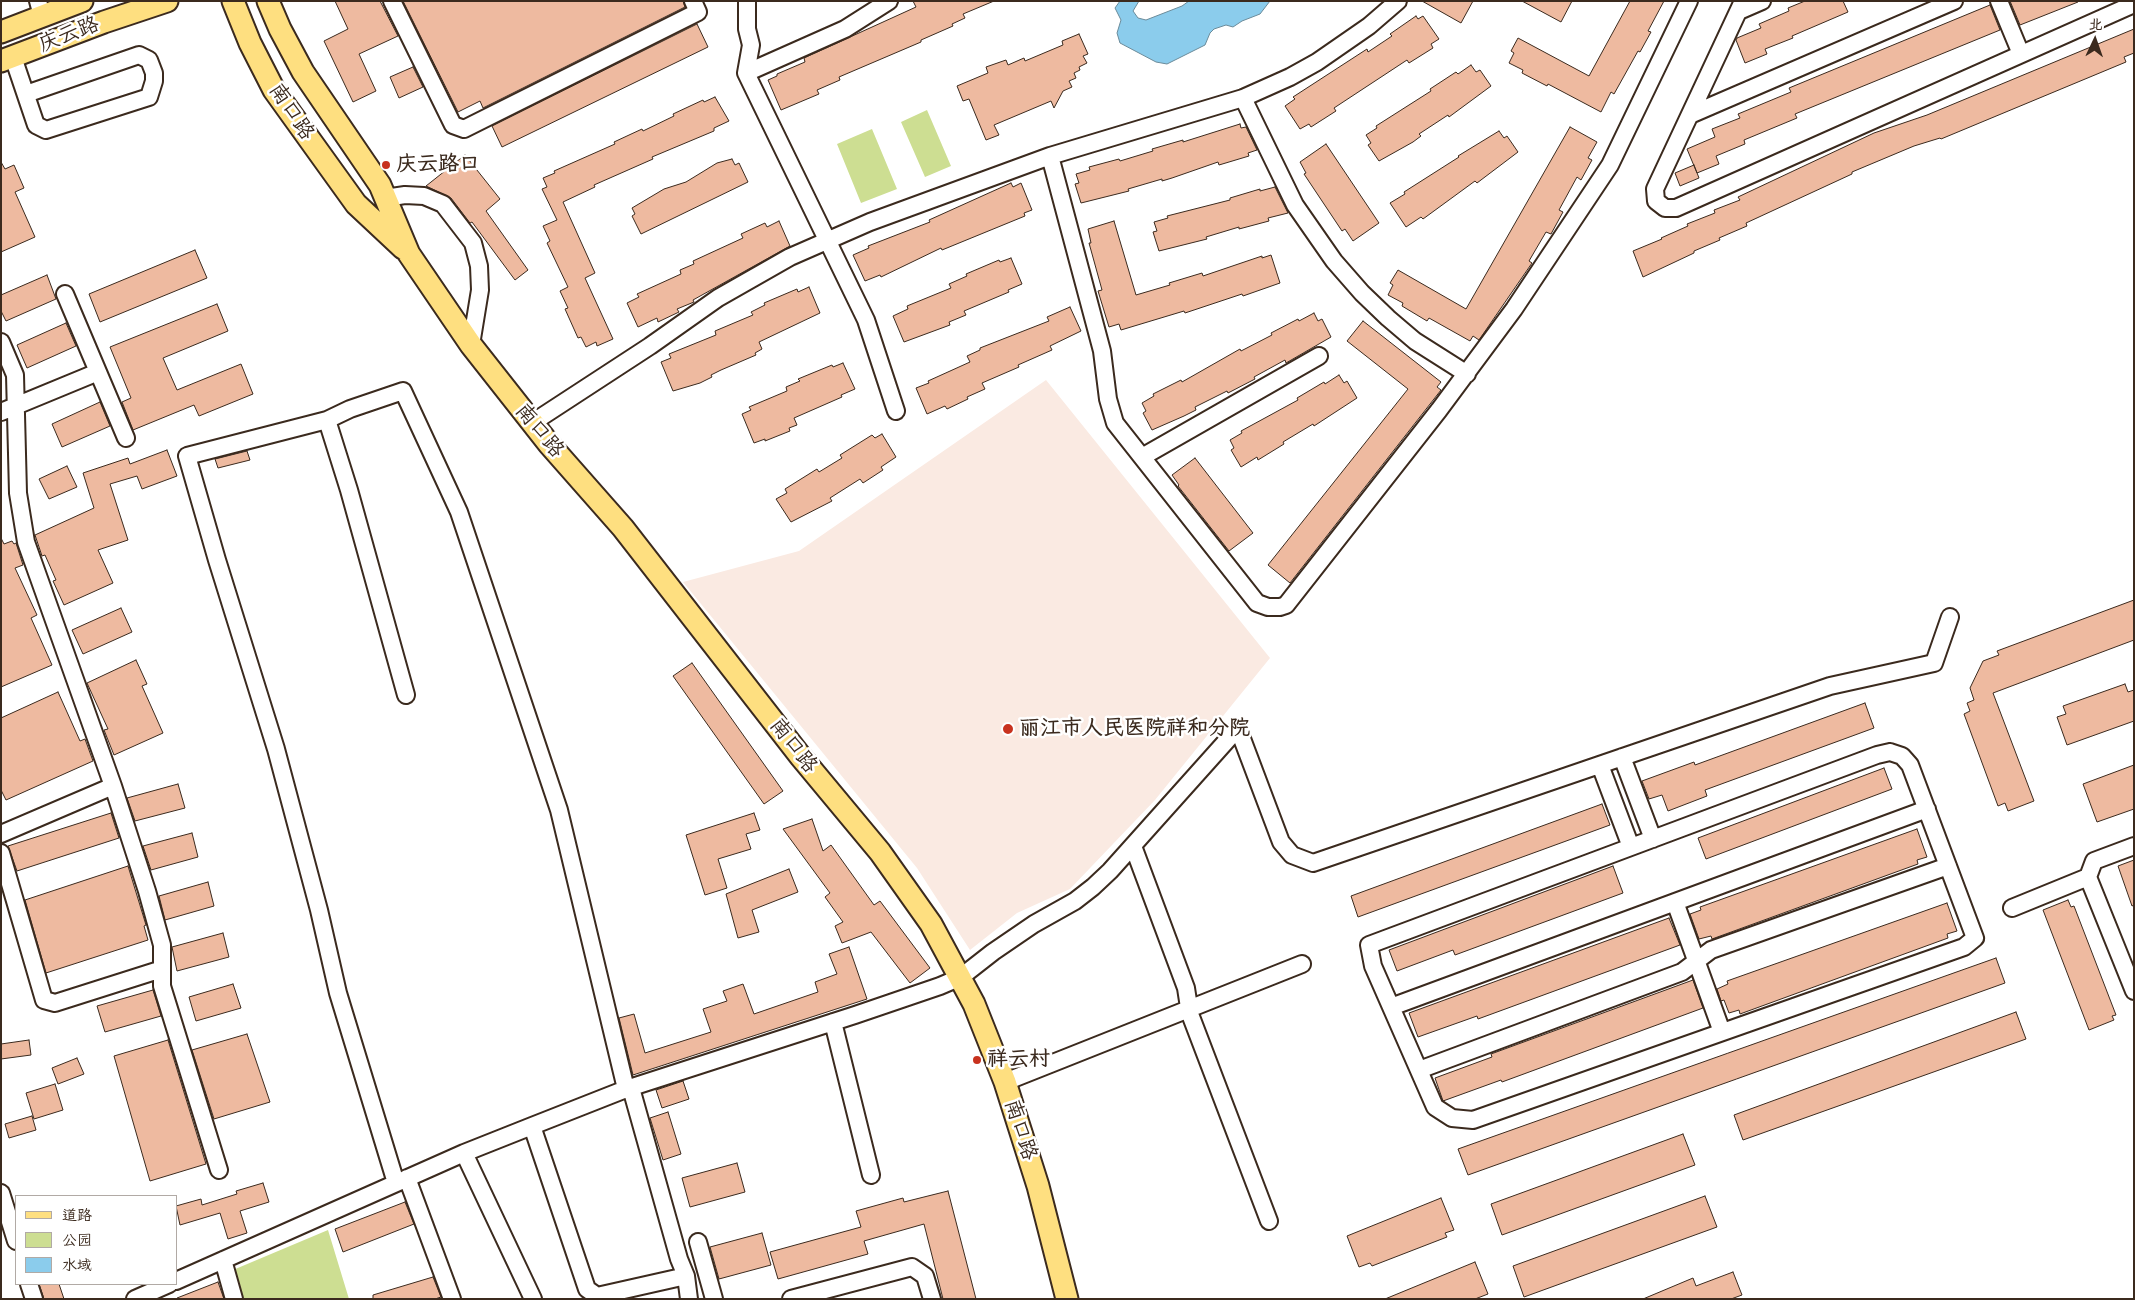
<!DOCTYPE html>
<meta charset="utf-8">
<style>
body{margin:0}
#map{position:relative;width:2135px;height:1300px;overflow:hidden;background:#fff;font-family:Itim,"LXGW WenKai TC",sans-serif}
canvas{display:block}
.frame{position:absolute;inset:0;border:2px solid #3b2a1e;pointer-events:none}
.legend{position:absolute;left:15px;top:1195px;width:162px;height:90px;box-sizing:border-box;background:#fff;border:1px solid #b1aaa5;margin:0;padding:6px 9px;list-style:none;font-size:15px;color:#3b2a1e}
.legend li{display:flex;align-items:center;gap:10px;height:25px}
.legend b{width:25px;border:1px solid #b1aaa5}
.north{position:absolute;left:2070px;top:15px;width:50px;height:50px;-webkit-text-stroke:4px #fff;paint-order:stroke;rotate:3deg;font-size:14px;font-weight:700;line-height:20px;text-align:center;color:#3b2a1e}
.north::after{content:'';display:block;margin:auto;width:18px;height:22px;background:#3b2a1e;clip-path:polygon(50% 0,100% 100%,50% 72%,0 100%)}
</style>
<div id="map">
<canvas width="2135" height="1300"></canvas>
<div class="frame"></div>
<ul class="legend">
<li><b style="height:6px;background:#fedf80"></b>道路</li>
<li><b style="height:14px;background:#cdde92"></b>公园</li>
<li><b style="height:14px;background:#8bccec"></b>水域</li>
</ul>
<div class="north">北</div>
</div>
<script>
const context = document.querySelector('canvas').getContext('2d');
context.lineJoin = 'round';
function paint(path, color) { context.fillStyle = color; context.fill(path, 'evenodd'); }
const poly = rows => new Path2D(rows.map(r => 'M' + r).join(''));
function stroke(path, color, width, dash) { context.strokeStyle = color; context.lineWidth = width; context.lineCap = dash ? 'butt' : 'round'; context.setLineDash(dash || []); context.stroke(path); }
function drawText(font, color, halo, rows, align = 'center') {
  context.font = font + ' Itim,"LXGW WenKai TC",sans-serif'; context.lineWidth = 5; context.setLineDash([]); context.textBaseline = 'middle'; context.strokeStyle = halo; context.fillStyle = color; for (const [text, x, y, turn = 0] of rows) {
    context.save(); context.translate(x, y); context.rotate((+turn || 0) * Math.PI / 180); context.textAlign = isNaN(turn) ? turn : align; if (halo) context.strokeText(text, 0, 0); context.fillText(text, 0, 0); context.restore();
  }
}
paint(poly([
 [1046,380,1270,658,1155,800,1070,889,1017,913,970,950,917,868,683,582,799,551]
]), '#faeae2');
paint(poly([
 [927,110,951,166,925,177,901,122],
 [872,129,897,189,861,203,837,144],
 [328,1230,349,1299,241,1299,233,1270]
]), '#cdde92');
const water = poly([
 [1120,1,1139,1,1133,11,1138,18,1146,20,1182,6,1189,1,1270,1,1260,14,1242,21,1233,27,1226,25,1214,29,1210,33,1205,45,1167,64,1156,62,1120,43,1117,33,1121,20,1115,8,1120,1]
]);
paint(water, '#8bccec');
stroke(water, '#6b8b9a', 1);
const building = poly([
 [335,1,380,1,398,36,359,54,376,91,353,102,324,41,348,29,335,1],
 [403,1,683,1,685,7,483,108,480,101,458,112,403,1],
 [913,1,994,1,963,14,965,18,952,24,953,26,921,40,921,42,839,77,840,80,817,90,819,94,781,110,768,80,777,76,777,74,805,62,804,58,916,7,913,1],
 [1422,1,1473,1,1461,23,1422,1],
 [1522,1,1572,1,1561,22,1522,1],
 [1630,1,1664,1,1648,31,1651,32,1640,52,1638,51,1614,94,1611,92,1601,112,1548,84,1547,86,1522,73,1523,70,1509,63,1514,53,1511,51,1518,38,1589,76,1630,1],
 [1805,1,1843,1,1848,12,1792,36,1793,38,1765,49,1767,54,1745,63,1736,40,1737,38,1761,28,1759,24,1789,11,1788,8,1805,1],
 [2010,1,2078,1,2078,2,2020,25,2010,1],
 [1990,5,2000,30,1795,114,1797,118,1744,140,1745,144,1716,156,1719,164,1697,173,1687,149,1715,137,1712,129,1740,118,1738,114,1791,92,1789,88,1990,5],
 [1416,16,1418,19,1423,16,1439,39,1431,44,1433,48,1409,63,1407,60,1334,108,1336,111,1311,127,1309,124,1300,129,1285,106,1295,99,1293,97,1367,49,1368,52,1392,36,1390,34,1416,16],
 [697,24,708,47,502,147,492,126,697,24],
 [2134,29,2134,53,2124,57,2126,62,1941,139,1940,138,1914,146,1852,172,1852,174,1746,223,1747,226,1719,238,1720,240,1694,251,1694,253,1643,277,1633,251,1662,239,1661,238,1688,226,1687,224,1715,213,1714,210,1740,200,1738,197,1874,133,1927,115,2134,29],
 [1079,34,1088,54,1083,56,1087,63,1079,67,1080,70,1074,73,1076,78,1069,81,1072,87,1063,91,1054,108,1051,101,994,125,999,135,986,140,969,99,963,101,957,86,988,73,986,67,1006,60,1008,65,1024,58,1025,61,1063,45,1062,41,1079,34],
 [1471,65,1476,72,1480,70,1491,86,1449,117,1448,115,1419,134,1421,136,1413,142,1379,161,1368,145,1371,143,1366,135,1377,128,1376,126,1431,91,1430,89,1456,72,1458,74,1471,65],
 [413,67,423,87,399,98,390,77,413,67],
 [715,97,729,121,714,128,714,131,652,157,653,159,594,185,595,187,563,202,595,273,585,278,613,339,597,346,596,342,586,347,581,337,578,338,565,309,568,308,560,291,568,287,547,243,550,241,543,226,557,220,542,189,547,187,543,178,555,173,554,171,615,144,614,142,642,129,643,131,674,116,673,114,703,100,704,102,715,97],
 [1240,124,1241,128,1246,127,1257,150,1248,153,1249,156,1219,165,1218,162,1172,178,1162,181,1162,179,1128,189,1129,191,1081,203,1075,184,1079,183,1076,174,1090,170,1089,167,1119,159,1120,161,1153,151,1152,149,1183,140,1183,142,1240,124],
 [1570,127,1597,142,1588,158,1592,160,1581,180,1577,177,1559,210,1563,212,1551,234,1546,232,1529,261,1532,263,1479,340,1473,336,1470,341,1429,318,1427,321,1402,306,1403,303,1388,295,1393,285,1390,283,1398,270,1466,309,1570,127],
 [1499,131,1504,138,1507,136,1518,152,1477,183,1475,181,1423,219,1421,217,1406,227,1390,203,1405,194,1404,192,1459,157,1458,156,1499,131],
 [1326,144,1379,223,1353,241,1345,229,1342,231,1304,174,1306,173,1300,162,1326,144],
 [465,155,500,199,486,211,528,270,515,280,472,222,470,223,451,198,426,186,465,155],
 [732,159,735,165,739,163,748,182,641,234,632,216,635,214,632,208,664,189,686,182,717,163,732,159],
 [1,162,5,169,14,165,24,188,15,192,35,237,1,252,1,162],
 [1694,165,1699,178,1680,186,1675,173,1694,165],
 [1011,183,1013,187,1021,183,1032,210,1024,213,1025,216,942,250,941,248,881,277,880,275,865,281,853,255,869,248,868,246,930,222,929,220,1011,183],
 [1275,187,1288,213,1268,218,1269,221,1239,229,1239,227,1206,237,1207,239,1159,251,1153,232,1157,231,1154,222,1168,218,1167,216,1230,200,1230,198,1260,189,1260,191,1275,187],
 [779,221,790,246,693,300,694,302,677,309,679,312,658,322,657,318,638,327,627,303,639,297,637,294,681,274,680,270,694,264,693,261,743,238,741,234,765,223,767,227,779,221],
 [1114,221,1136,295,1170,285,1169,283,1202,273,1203,276,1262,256,1262,258,1271,255,1280,283,1243,296,1242,294,1185,313,1184,311,1121,330,1119,324,1109,327,1098,291,1102,290,1089,243,1091,243,1088,229,1114,221],
 [195,250,207,278,100,322,89,294,195,250],
 [1011,258,1022,284,1008,290,1009,292,964,311,966,315,949,322,950,325,904,342,893,316,908,309,907,306,951,288,949,284,967,276,966,274,999,260,1000,262,1011,258],
 [47,275,56,299,6,321,1,311,1,295,47,275],
 [809,287,820,313,759,342,762,349,755,353,756,355,721,370,711,375,712,377,700,383,673,391,661,362,671,358,669,354,716,335,715,331,753,315,751,312,765,305,764,303,797,289,798,292,809,287],
 [217,304,228,331,163,358,177,390,241,364,253,394,199,416,194,405,133,430,122,402,131,398,110,347,217,304],
 [1070,307,1081,331,1050,346,1052,350,1018,365,1019,367,982,383,985,389,967,397,968,399,947,409,945,406,927,414,916,388,929,383,928,381,970,362,967,356,980,350,980,348,1049,321,1047,317,1070,307],
 [1314,313,1318,321,1322,319,1331,337,1286,363,1285,360,1254,377,1255,379,1228,393,1227,391,1195,407,1196,410,1184,416,1152,430,1143,413,1146,411,1142,403,1154,396,1153,394,1181,380,1182,382,1240,349,1241,351,1272,335,1271,333,1298,319,1299,321,1314,313],
 [1363,321,1441,382,1437,387,1441,390,1290,583,1268,565,1408,389,1347,341,1363,321],
 [66,323,76,346,27,368,17,345,66,323],
 [843,363,855,389,841,395,842,397,794,418,797,425,789,428,790,431,765,441,765,439,754,443,742,414,751,410,749,407,787,391,786,387,800,381,798,379,832,365,833,367,843,363],
 [1339,375,1344,383,1347,381,1357,398,1314,426,1313,424,1283,442,1284,444,1258,460,1257,457,1241,467,1231,450,1234,448,1230,440,1242,433,1241,431,1298,400,1297,398,1324,382,1325,384,1339,375],
 [100,402,110,426,62,447,52,424,100,402],
 [882,434,896,457,881,467,883,470,863,483,860,479,830,498,832,501,791,522,776,499,787,493,785,489,817,469,819,472,842,458,840,455,872,435,875,438,882,434],
 [167,450,177,476,142,489,137,476,110,484,128,540,98,550,113,583,64,605,53,581,56,580,45,555,42,556,35,535,94,508,83,473,128,458,130,464,167,450],
 [247,451,250,460,218,468,215,459,247,451],
 [1195,458,1253,533,1229,551,1178,486,1179,485,1172,475,1195,458],
 [67,466,77,487,49,499,39,479,67,466],
 [1,538,4,544,12,541,14,544,16,543,23,565,15,568,37,615,31,618,52,665,1,687,1,538],
 [2134,600,2134,640,1993,693,2034,801,2008,811,2005,803,1998,806,1964,714,1970,711,1967,703,1974,700,1970,688,1983,661,1999,655,1997,651,2134,600],
 [121,608,132,632,83,654,72,630,121,608],
 [136,660,147,684,142,686,163,733,114,755,104,730,108,729,87,683,136,660],
 [692,663,783,791,764,804,673,676,692,663],
 [2125,684,2128,692,2134,690,2134,721,2067,745,2057,717,2066,714,2063,706,2125,684],
 [58,692,80,741,85,739,93,761,6,800,1,790,1,718,58,692],
 [1865,703,1874,728,1705,790,1707,796,1668,811,1662,795,1649,799,1642,781,1694,762,1695,765,1865,703],
 [2134,765,2134,809,2097,822,2083,784,2134,765],
 [1884,768,1892,789,1706,859,1698,838,1884,768],
 [178,784,185,808,135,821,127,798,178,784],
 [1602,804,1610,825,1358,917,1351,896,1602,804],
 [111,813,119,838,17,871,8,846,111,813],
 [754,813,760,830,746,834,751,849,718,859,727,888,705,895,686,835,754,813],
 [812,819,823,851,831,845,874,905,880,901,930,968,910,983,871,932,842,943,835,926,843,922,825,897,830,893,783,829,812,819],
 [1917,829,1927,857,1917,860,1918,864,1712,939,1711,936,1699,939,1690,914,1701,910,1700,907,1917,829],
 [192,833,198,857,151,870,143,846,192,833],
 [2134,860,2134,905,2132,906,2118,866,2134,860],
 [128,866,146,925,144,926,148,940,46,973,25,900,128,866],
 [1613,866,1623,893,1455,955,1453,950,1397,971,1389,950,1613,866],
 [789,869,798,892,752,910,759,932,738,938,726,894,789,869],
 [208,882,214,906,165,920,159,896,208,882],
 [2068,900,2071,907,2074,906,2116,1015,2112,1016,2114,1020,2089,1030,2043,910,2068,900],
 [1947,903,1957,931,1947,934,1948,938,1740,1014,1739,1010,1729,1013,1724,1000,1721,1001,1717,989,1728,984,1727,981,1947,903],
 [1669,918,1680,945,1478,1019,1477,1016,1418,1037,1409,1013,1669,918],
 [223,933,229,957,177,971,172,947,223,933],
 [849,947,867,999,633,1075,619,1018,634,1014,645,1053,711,1032,703,1009,727,1001,723,991,743,984,754,1014,818,992,815,982,837,974,829,954,849,947],
 [1996,958,2005,983,1468,1175,1458,1149,1996,958],
 [1693,980,1703,1008,1502,1082,1501,1080,1443,1101,1435,1078,1492,1057,1491,1054,1693,980],
 [233,984,241,1008,196,1021,189,997,233,984],
 [153,990,161,1016,105,1032,97,1006,153,990],
 [2016,1012,2026,1039,1743,1140,1734,1115,2016,1012],
 [247,1034,270,1102,214,1119,192,1050,247,1034],
 [29,1040,31,1055,1,1059,1,1044,29,1040],
 [168,1040,206,1164,150,1181,114,1056,168,1040],
 [77,1058,84,1074,58,1084,52,1068,77,1058],
 [683,1081,689,1099,662,1108,656,1090,683,1081],
 [55,1084,63,1110,34,1119,26,1093,55,1084],
 [668,1112,681,1154,663,1160,650,1118,668,1112],
 [32,1116,36,1130,9,1138,5,1124,32,1116],
 [1683,1134,1695,1165,1502,1235,1491,1204,1683,1134],
 [737,1163,745,1192,690,1207,682,1178,737,1163],
 [263,1183,269,1202,240,1211,247,1233,228,1239,220,1213,180,1225,176,1206,201,1199,202,1205,237,1194,236,1191,263,1183],
 [948,1191,976,1299,943,1299,924,1224,864,1241,868,1254,778,1279,770,1252,861,1227,856,1211,903,1198,904,1202,948,1191],
 [1705,1196,1717,1227,1524,1297,1513,1266,1705,1196],
 [1441,1198,1454,1230,1445,1233,1447,1237,1372,1266,1370,1263,1359,1267,1347,1236,1441,1198],
 [405,1202,414,1224,343,1252,335,1229,405,1202],
 [762,1233,771,1265,719,1279,710,1247,762,1233],
 [1475,1262,1488,1294,1475,1299,1385,1299,1475,1262],
 [1733,1272,1742,1295,1731,1299,1643,1299,1693,1278,1696,1286,1733,1272],
 [433,1277,441,1297,435,1299,373,1299,373,1295,433,1277],
 [218,1282,224,1299,177,1299,177,1298,218,1282],
 [39,1284,59,1284,64,1299,44,1299,39,1284]
]);
paint(building, '#eebaa0');
stroke(building, '#3b2a1e', 1);
const minor = poly([
 [38,1,42,16],
 [392,1,453,125,464,129,698,12,693,1],
 [747,1,747,29,751,45,746,73,866,320,896,411],
 [1743,1,1655,189,1656,201,1665,208,1676,208,2134,4],
 [1999,1,2021,54],
 [1739,11,1762,1],
 [13,57,36,125,46,130,149,97,154,81,154,73,149,60,139,55,26,94],
 [746,73,845,29,889,1],
 [1243,98,1295,205,1334,261,1362,293,1388,318,1415,341,1467,374],
 [1690,115,1954,1],
 [1050,156,1102,351,1108,399,1115,423,1257,603,1268,607,1280,607,1286,605,1439,410,1514,309,1610,165,1689,1],
 [385,198,405,195,424,196,443,204,473,243,479,266,480,290,471,345],
 [65,294,126,438],
 [1,342,15,375,18,493,26,542,113,786,147,891,162,945,162,986,219,1170],
 [1,412,98,372],
 [327,420,349,490,406,695],
 [532,423,650,346,718,298,790,257,870,222,1050,156,1243,98,1290,77,1317,62,1369,26,1398,1],
 [1142,457,1319,356],
 [1890,752,1902,756,1910,765,1975,938,1964,947,1473,1120,1452,1118,1435,1107,1373,966,1369,945,1877,755,1890,752],
 [1622,757,1653,839],
 [1600,765,1631,847],
 [1,834,113,786],
 [1133,846,1186,988,1190,1014,1269,1221],
 [1,853,44,1000,55,1003,162,969],
 [2088,877,2094,861,2134,846],
 [1675,902,1722,1032],
 [2012,908,2088,877,2134,991],
 [1391,1007,1927,809],
 [833,1022,871,1175],
 [1419,1070,1682,972,1711,950,1948,866],
 [1005,1082,1302,964],
 [631,1088,679,1259,686,1276,689,1299],
 [532,1126,587,1289,597,1296,686,1276],
 [464,1153,533,1299],
 [407,1178,452,1299],
 [396,1183,338,993,319,910,276,749,217,560,187,456,327,420,350,409,403,391,459,512,559,810,626,1089],
 [1,1193,16,1241],
 [698,1242,714,1299],
 [223,1260,234,1299],
 [176,1281,464,1153,532,1126,626,1089,855,1015,940,986,961,977,993,952,1034,924,1075,901,1093,887,1110,871,1238,728,1281,842,1292,855,1313,863,1830,686,1934,663,1950,617],
 [29,1284,34,1299],
 [135,1299,169,1284],
 [791,1299,912,1267,925,1276,932,1299]
]);
const major = poly([
 [233,1,250,43,274,90,356,204,403,248],
 [268,1,280,29,303,72,380,185,409,254,471,345,549,444,623,528,801,757,880,852,931,924,974,1004,1005,1082,1038,1186,1067,1299],
 [1,32,82,1],
 [1,61,104,22,167,1]
]);
stroke(minor, '#3b2a1e', 20);
stroke(major, '#3b2a1e', 25);
stroke(minor, '#fff', 16);
stroke(major, '#fedf80', 21);
for (const [x, y, r, color] of [
 [386,165,5,"#c8321e"],
 [1008,729,6,"#c8321e"],
 [977,1060,5,"#c8321e"]
]) { const dot = new Path2D(); dot.arc(x, y, r, 0, 2 * Math.PI); context.fillStyle = color; context.fill(dot); stroke(dot, '#fff', 2); }
drawText('21px', '#3b2a1e', '#fff', [
 ["庆云路",69,35,-21],
 ["南口路",291,112,56],
 ["南口路",539,431,50],
 ["南口路",793,746,52],
 ["南口路",1020,1130,72]
]);
drawText('bold 21px', '#3b2a1e', '#fff', [
 ["庆云路口",396,165],
 ["丽江市人民医院祥和分院",1019,729],
 ["祥云村",987,1060]
], 'left');
</script>
